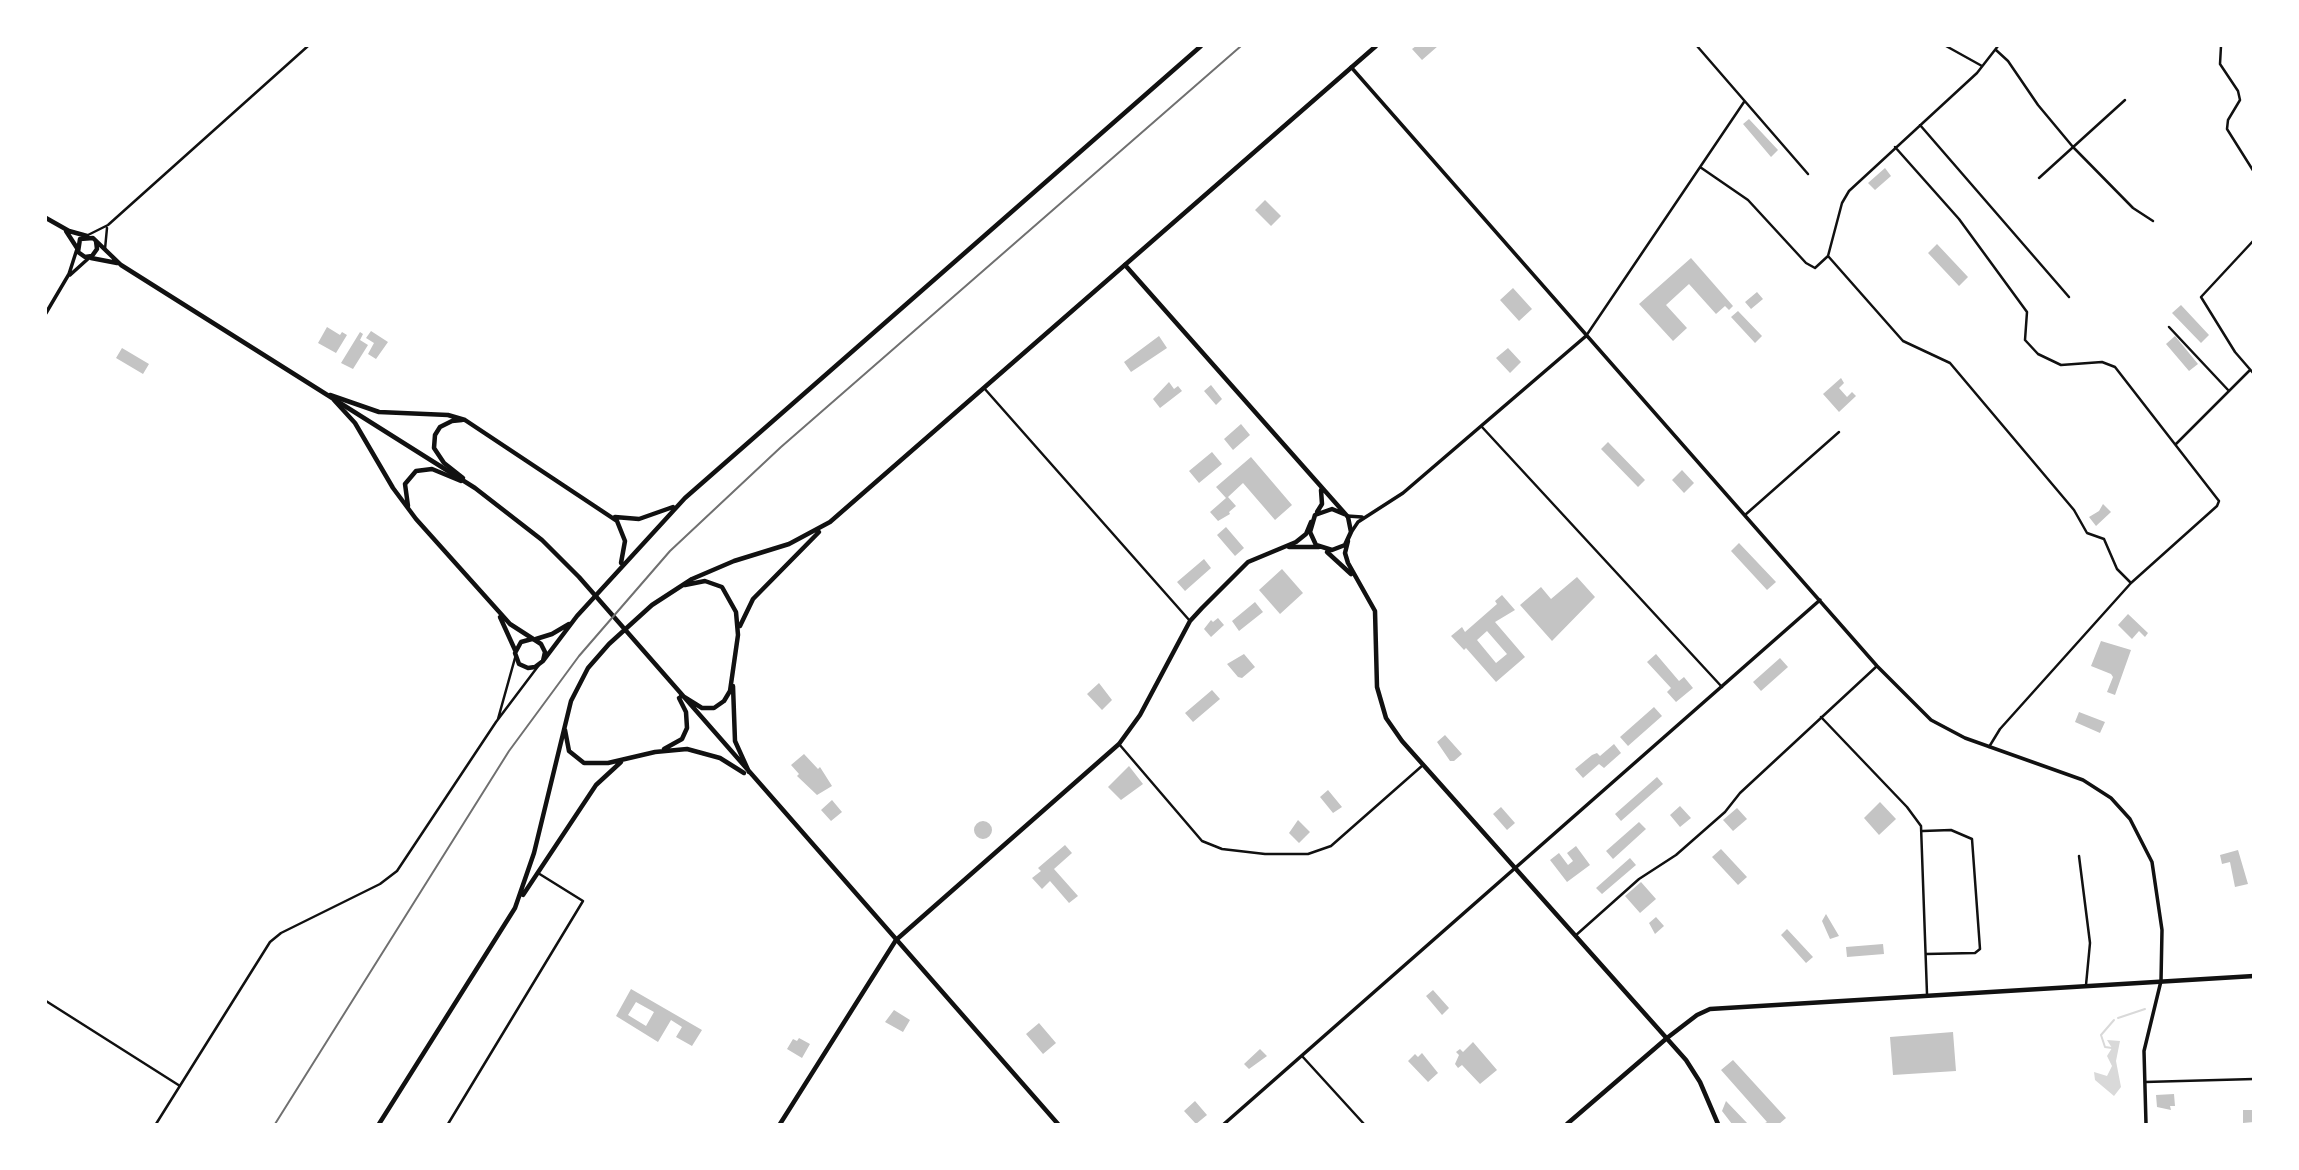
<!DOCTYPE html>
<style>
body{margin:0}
#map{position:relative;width:2299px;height:1170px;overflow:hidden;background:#fff;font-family:"DejaVu Sans",sans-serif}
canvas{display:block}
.frame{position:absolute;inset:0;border:47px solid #fff;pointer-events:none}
</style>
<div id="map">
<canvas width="2299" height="1170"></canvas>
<div class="frame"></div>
</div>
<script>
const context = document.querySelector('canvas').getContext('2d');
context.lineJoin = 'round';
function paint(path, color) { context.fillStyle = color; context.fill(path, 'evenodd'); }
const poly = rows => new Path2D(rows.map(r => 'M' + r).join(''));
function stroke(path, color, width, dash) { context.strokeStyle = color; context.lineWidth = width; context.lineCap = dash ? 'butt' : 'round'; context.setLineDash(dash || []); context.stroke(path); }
paint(poly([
 [2107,1040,2120,1041,2116,1061,2121,1087,2114,1096,2095,1080,2094,1072,2107,1076,2112,1066,2107,1056,2112,1048]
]), '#d9d9d9');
stroke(poly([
 [2118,1018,2145,1009],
 [2112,1048,2105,1047,2101,1035,2114,1020]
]), '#d9d9d9', 2);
paint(poly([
 [1416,46,1438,46,1422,60,1412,49],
 [1749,119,1778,150,1771,157,1743,124],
 [1885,168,1891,176,1875,190,1868,183],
 [1265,200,1281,216,1271,226,1255,210],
 [1937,244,1968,277,1959,286,1928,253],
 [1691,258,1733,306,1729,310,1725,306,1716,314,1689,284,1666,305,1687,328,1673,341,1639,304],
 [1513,288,1532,309,1519,321,1500,300],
 [1757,292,1763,299,1751,309,1745,302],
 [2181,305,2209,335,2201,343,2172,313],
 [1738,311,1762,336,1755,343,1731,317],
 [327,327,340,335,342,332,347,335,336,353,318,343],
 [371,331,388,342,376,359,368,354,374,343,366,338],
 [360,332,363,334,360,340,368,345,353,369,341,363],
 [1159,336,1167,348,1131,372,1124,362],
 [2175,336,2198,364,2189,371,2166,344],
 [122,348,149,364,143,374,116,358],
 [1508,348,1521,362,1510,373,1496,358],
 [1841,378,1844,383,1839,388,1847,397,1852,392,1856,396,1839,412,1823,394],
 [1169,382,1174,389,1178,386,1182,391,1160,408,1153,399],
 [1211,385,1222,399,1216,405,1204,391],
 [1241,424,1250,435,1233,450,1224,439],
 [1608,442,1645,480,1638,487,1601,449],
 [1212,452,1222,464,1199,483,1189,471],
 [1251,457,1292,505,1275,520,1243,483,1228,497,1236,506,1229,512,1230,514,1218,521,1210,512,1226,498,1216,487],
 [1682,470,1694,483,1684,493,1672,480],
 [2103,504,2111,512,2096,526,2089,517,2099,511],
 [1226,527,1244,548,1235,556,1217,535],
 [1739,543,1776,582,1767,590,1731,551],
 [1204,559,1211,568,1185,591,1177,582],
 [1282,569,1303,593,1280,614,1259,590],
 [1577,577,1595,597,1552,641,1520,605,1541,587,1551,599],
 [1502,595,1515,610,1495,622,1525,657,1496,682,1466,648,1464,650,1451,636,1462,627,1465,632,1497,604,1495,601],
 [1487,631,1507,654,1496,663,1477,640],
 [1255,602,1263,612,1239,631,1232,621],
 [2128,614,2148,633,2145,637,2139,631,2132,639,2118,625],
 [1218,618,1224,625,1211,637,1204,629,1211,620,1213,622],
 [2101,641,2131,650,2115,695,2107,692,2113,677,2111,674,2091,666],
 [1244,654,1255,667,1242,678,1238,677,1227,664],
 [1656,654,1679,681,1684,677,1693,688,1676,702,1667,692,1671,688,1647,662],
 [1780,658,1788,667,1761,691,1753,682],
 [1099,683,1112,700,1102,710,1087,694],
 [1212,690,1220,699,1193,722,1185,713],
 [1654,707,1662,716,1628,746,1620,737],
 [2079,712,2105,722,2100,733,2075,722],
 [1445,735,1462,754,1454,761,1450,761,1437,742],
 [1614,744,1621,753,1604,768,1599,764,1583,778,1575,769,1592,755,1597,753,1600,756],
 [804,754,818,769,820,767,832,786,817,795,797,776,799,774,791,765],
 [1129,766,1143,784,1121,800,1108,787],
 [1657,777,1663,784,1621,821,1615,814],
 [1328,790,1342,807,1333,813,1320,797],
 [832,800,842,812,831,821,821,810],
 [1880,802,1896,819,1879,835,1864,818],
 [1680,806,1691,818,1680,827,1670,815],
 [1501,807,1515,823,1507,830,1493,814],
 [1737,808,1747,819,1733,831,1723,820],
 [1298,820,1310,832,1299,843,1289,833],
 '974 830a9 9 0 1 1 18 0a9 9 0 1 1-18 0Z',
 [1639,822,1646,829,1613,859,1606,851],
 [1065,845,1072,853,1054,869,1078,896,1069,903,1050,881,1042,889,1032,878,1041,871,1038,868],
 [1576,846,1590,865,1567,882,1550,860,1559,853,1568,865,1573,861,1567,853],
 [1721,849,1747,877,1738,885,1712,857],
 [2238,850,2248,884,2235,887,2230,862,2222,864,2220,855],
 [1630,858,1636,865,1602,894,1596,888],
 [1641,882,1656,899,1640,913,1625,896],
 [1826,914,1839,936,1830,939,1822,921],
 [1656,917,1664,926,1655,934,1649,923],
 [1787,929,1813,957,1806,963,1781,935],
 [1883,944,1884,954,1847,957,1846,947],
 [631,989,702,1030,692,1046,676,1037,682,1027,671,1020,658,1042,616,1016],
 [636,1002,654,1012,646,1026,628,1015],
 [1433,990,1449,1008,1442,1015,1426,996],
 [894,1010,910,1020,903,1032,885,1022],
 [1039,1023,1056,1043,1043,1054,1026,1034],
 [1953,1032,1956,1071,1893,1075,1890,1037],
 [799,1038,810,1044,802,1058,787,1049,793,1039,797,1041],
 [1473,1042,1497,1070,1480,1084,1462,1065,1458,1068,1455,1064,1459,1055,1456,1052,1460,1049,1463,1052],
 [1260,1049,1267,1056,1249,1069,1244,1064],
 [1422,1053,1438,1073,1428,1082,1408,1061,1415,1054,1418,1057],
 [1733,1060,1786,1118,1779,1124,1763,1124,1767,1122,1721,1070],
 [2174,1094,2175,1106,2170,1106,2171,1110,2157,1107,2156,1095],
 [1195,1101,1207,1115,1196,1124,1184,1111],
 [1726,1101,1748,1124,1732,1124,1722,1111],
 [2243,1110,2254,1110,2254,1122,2243,1123]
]), '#c4c4c4');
stroke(poly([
 [1697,46,1808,174],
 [1946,46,1982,66],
 [1998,46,1977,73,1849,191,1842,203,1828,256,1903,341,1950,363,2074,510,2087,533,2104,539,2117,569,2131,583],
 [2221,46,2220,64,2238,91,2240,100,2228,120,2227,129,2254,172],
 [1996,50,2008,61,2038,105,2073,147,2133,208,2153,221],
 [1920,125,2069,297],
 [1895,147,1959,219,2027,312,2025,340,2038,354,2061,365,2102,362,2115,367,2219,501,2217,506,2131,583,2000,729,1989,747],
 [1700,167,1748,200,1806,263,1815,268,1828,256],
 [2039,178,2125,100],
 [88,235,108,225,308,46],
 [2254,240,2201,297,2235,352,2254,374],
 [105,249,107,228],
 [2169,327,2229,391],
 [1586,336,1744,102],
 [984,388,1190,621],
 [1482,427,1722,687],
 [2176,444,2250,370],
 [1745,515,1839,432],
 [1821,717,1907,807,1921,826,1927,994],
 [498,719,515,658],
 [1119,744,1202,841,1222,849,1265,854,1308,854,1331,846,1423,765],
 [1923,831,1951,830,1972,839,1980,949,1975,953,1926,954],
 [2079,856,2090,943,2086,985],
 [1575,936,1639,879,1676,855,1725,812,1740,793,1877,666],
 [46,1001,180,1086],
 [1302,1056,1364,1124],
 [2145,1082,2254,1079],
 [156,1124,270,942,281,933,380,884,397,871,496,722,539,665],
 [448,1124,583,901,538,873]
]), '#111', 2.5);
stroke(poly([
 [1351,67,1877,666,1931,720,1965,738,2083,780,2111,798,2130,819,2152,862,2162,930,2161,981,2144,1051,2146,1124],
 [70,275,90,257],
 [46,313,69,274,77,249],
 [1347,516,1362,517],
 [1352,531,1358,522,1403,493,1586,336],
 [1224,1124,1820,600]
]), '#111', 3.5);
stroke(poly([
 [46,218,69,231,87,236],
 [66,231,77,248],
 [1125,265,1348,517,1351,532,1345,545,1332,550,1316,545,1310,532,1315,515,1332,509,1344,514],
 [330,395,379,412,448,415,465,420,617,521,625,541,621,563],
 [334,400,355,423,393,488,416,519,510,624,541,644,545,652,543,661,535,667,528,668,519,664,515,653,521,642,532,639],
 [462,420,452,421,440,427,435,435,434,448,444,463,463,478],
 [408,506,405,484,416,471,432,469,461,481],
 [1317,512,1322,504,1321,490],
 [615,517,639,519,673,507],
 [1348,541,1345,553,1348,563,1375,611,1377,687,1386,718,1402,741,1686,1060,1700,1082,1718,1124],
 [1289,547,1319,547],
 [1327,552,1351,574],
 [500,617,515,650],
 [536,639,552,634,569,624],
 [543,661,577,616,685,498,1201,46],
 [780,1124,896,940,1119,744,1140,715,1190,621,1202,608,1248,562,1296,542,1306,534,1311,522]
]), '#111', 4.5);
stroke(poly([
 [96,241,97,249,92,256,85,257,78,252,80,239,93,238,121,265,475,488,542,540,579,577,1058,1124],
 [91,258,117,263],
 [740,626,753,599,819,532],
 [733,686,735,741,749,772],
 [681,695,702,708,714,708,724,701,730,691,738,635,736,612,722,587,705,581,685,585],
 [565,730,569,751,584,763,608,763,655,752,687,749,720,758,744,773],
 [664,749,682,739,687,728,686,712,679,698],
 [523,895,596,785,621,762],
 [379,1124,515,908,534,853,571,701,588,668,609,644,652,605,692,579,734,561,789,544,830,522,1376,46],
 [1567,1124,1667,1038,1697,1015,1710,1009,2254,976]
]), '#111', 4.5);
stroke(poly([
 [275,1124,509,751,579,656,670,551,781,447,1241,46]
]), '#707070', 2);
</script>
